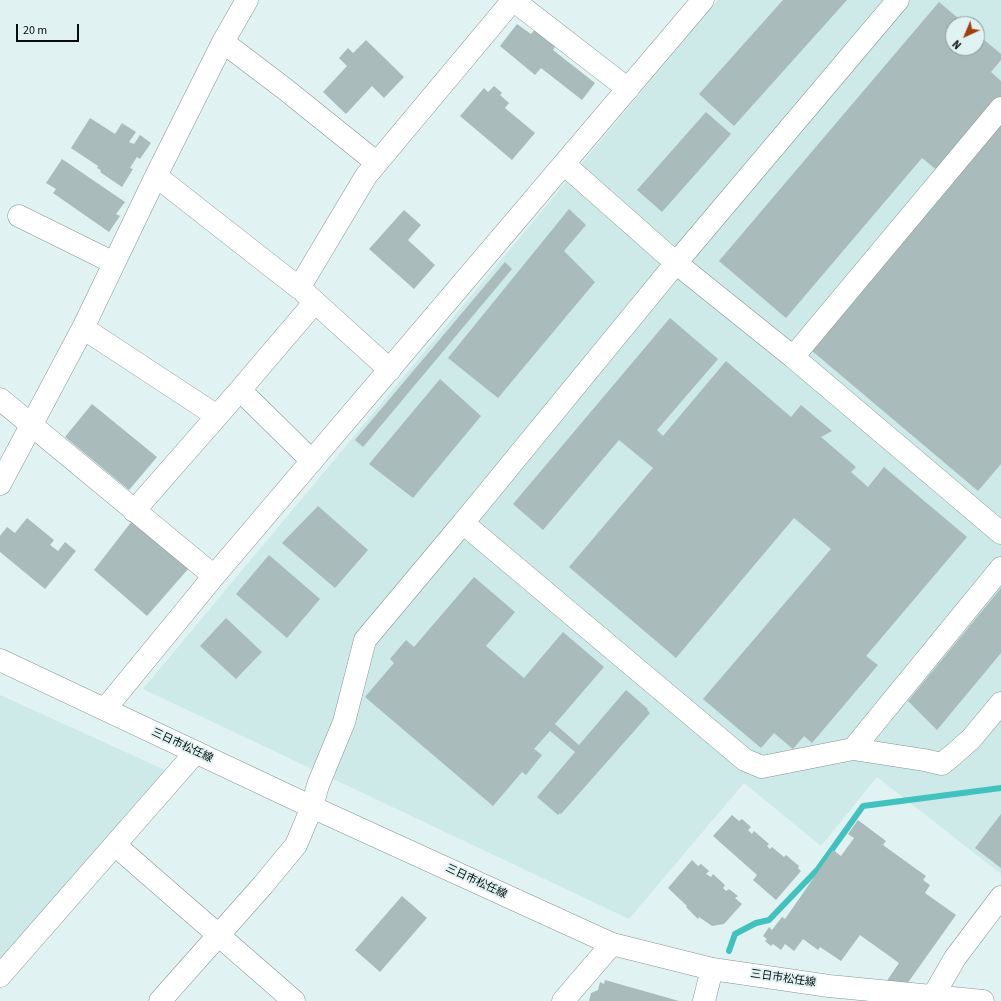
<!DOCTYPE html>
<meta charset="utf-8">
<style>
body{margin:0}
#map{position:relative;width:1001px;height:1001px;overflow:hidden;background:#e0f3f2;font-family:"Source Sans 3",sans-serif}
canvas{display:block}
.north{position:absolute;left:945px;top:16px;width:40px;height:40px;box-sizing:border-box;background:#e0f3f2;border:1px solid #8a9797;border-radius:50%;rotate:224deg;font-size:11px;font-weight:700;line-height:16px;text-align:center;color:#080e0e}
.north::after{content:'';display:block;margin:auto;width:14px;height:18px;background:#a33f08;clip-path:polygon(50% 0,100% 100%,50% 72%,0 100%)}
.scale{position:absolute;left:16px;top:24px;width:63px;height:18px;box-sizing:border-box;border:2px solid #080e0e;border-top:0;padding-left:5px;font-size:12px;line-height:14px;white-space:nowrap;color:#080e0e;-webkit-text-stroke:3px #e0f3f2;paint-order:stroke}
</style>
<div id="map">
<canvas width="1001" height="1001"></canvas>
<div class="north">N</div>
<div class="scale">20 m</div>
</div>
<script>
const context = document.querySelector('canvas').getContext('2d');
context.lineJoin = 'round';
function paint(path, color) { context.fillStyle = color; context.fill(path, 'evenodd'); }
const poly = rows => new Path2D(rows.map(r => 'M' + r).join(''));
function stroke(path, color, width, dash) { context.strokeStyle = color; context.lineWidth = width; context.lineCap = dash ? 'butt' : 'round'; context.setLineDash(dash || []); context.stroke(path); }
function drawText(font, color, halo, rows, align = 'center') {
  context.font = font + ' "Source Sans 3","Noto Sans JP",sans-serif'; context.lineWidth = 3.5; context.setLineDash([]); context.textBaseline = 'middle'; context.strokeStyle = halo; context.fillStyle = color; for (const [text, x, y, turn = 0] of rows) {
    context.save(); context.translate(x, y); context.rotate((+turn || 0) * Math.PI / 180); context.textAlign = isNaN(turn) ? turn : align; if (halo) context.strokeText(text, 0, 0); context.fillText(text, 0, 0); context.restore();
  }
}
paint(poly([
 [718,0,1001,0,1001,874,877,777,821,846,744,783,629,919,143,689],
 [953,24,977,24,977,48,953,48],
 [0,695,165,770,0,963]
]), '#cdeae8');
stroke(poly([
 [729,951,735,934,756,923,769,920,818,869,863,806,1001,788]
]), '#41c2bf', 6);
paint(poly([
 [783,0,847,0,734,126,699,94],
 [939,2,965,24,953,24,953,48,977,48,977,34,1001,54,1001,60,991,72,1001,81,1001,464,978,491,811,350,953,183,922,158,786,318,719,261],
 [517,24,531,34,537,27,557,44,553,50,595,83,582,100,541,68,535,75,500,46],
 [366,40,404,77,384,98,372,86,346,114,323,92,347,66,339,58,348,48,353,53],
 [494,86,502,93,500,95,509,103,505,108,535,133,512,160,460,116,484,88,488,92],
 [706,112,731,134,662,212,637,190],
 [90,118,115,134,122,123,136,132,129,142,134,144,140,135,151,143,140,159,137,157,130,168,133,169,122,187,100,172,101,170,97,168,98,166,71,148],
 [62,159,125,202,116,214,120,216,109,232,53,193,56,189,46,183],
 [569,209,586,225,564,251,595,282,498,398,448,358],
 [404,210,421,225,408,240,435,265,414,289,369,249],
 [505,262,512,269,363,447,355,440],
 [670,318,718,359,657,430,663,436,726,361,791,417,801,405,832,431,821,437,856,467,851,472,868,487,884,467,967,537,866,656,878,665,812,743,804,736,793,749,774,733,761,748,703,699,831,549,794,518,676,658,569,567,653,468,619,440,543,530,513,504],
 [440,379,481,416,413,498,369,464],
 [92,404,157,457,129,490,65,437],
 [318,506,368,550,335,588,282,543],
 [27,518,54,540,50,545,58,551,65,542,76,551,45,589,0,552,0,536,7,527,15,533],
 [132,521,189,568,147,616,94,570],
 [269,555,320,599,287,638,236,594],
 [474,577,515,612,486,646,524,678,563,632,604,667,555,724,579,745,626,690,648,709,647,710,650,713,561,814,560,813,558,815,537,797,575,752,550,731,534,749,542,755,526,775,522,772,493,806,365,697,394,663,390,659,406,640,414,647],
 [1001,588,1001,653,937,730,908,701],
 [226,618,262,652,236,679,200,646],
 [1001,814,1001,868,975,848],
 [732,815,739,821,742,819,751,827,748,830,752,834,754,831,769,844,767,846,770,849,772,847,784,857,786,855,799,866,798,868,801,871,776,900,753,880,757,875,713,836],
 [858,820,886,841,883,845,926,876,923,880,930,885,925,893,956,915,897,998,882,988,899,963,860,935,841,961,820,947,818,950,803,939,794,951,785,944,781,950,773,944,771,946,765,941,767,939,763,936,769,927,772,930,782,917,785,919,833,850,841,856,854,838,848,834],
 [692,860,698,866,701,864,709,871,706,874,711,877,713,874,725,885,723,888,726,891,729,889,738,896,735,898,742,904,724,924,712,926,699,917,698,919,686,907,687,906,668,888],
 [402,896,427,918,380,972,355,950],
 [605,980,679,1001,589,1001,591,993,598,990,600,982,604,984]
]), '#a9bbba');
const minor = poly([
 [513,0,628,89],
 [223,42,285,89,377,163],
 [564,164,676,263,898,0],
 [156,176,299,288,366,176,513,0],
 [19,216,114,263],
 [305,293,390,370],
 [83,328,217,416],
 [793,357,1001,108],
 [0,399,214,576],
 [312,461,240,390,315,302],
 [0,484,83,328,156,176,223,42,247,0],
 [134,511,240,390],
 [1001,533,793,357,676,263,463,523,745,760,762,767,853,749,924,760,942,764,954,754,971,739,1001,703],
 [105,709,214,576,703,0],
 [853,749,1001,568],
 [115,845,294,1001],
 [0,976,196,752],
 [933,996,955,958,1001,897],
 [160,1001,263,885,296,845,312,807,318,785,344,722,365,640,463,523],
 [563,1001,612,944],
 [704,1001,712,969]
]);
const major = poly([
 [0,660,312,807,612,944,712,969,829,986,983,1001]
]);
stroke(minor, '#839594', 23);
stroke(major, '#839594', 23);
stroke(minor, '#fff', 22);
stroke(major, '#fff', 22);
drawText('11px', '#080e0e', '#e0f3f2', [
 ["三日市松任線",182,746,25],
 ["三日市松任線",476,882,25],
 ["三日市松任線",783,979,8]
]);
</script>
